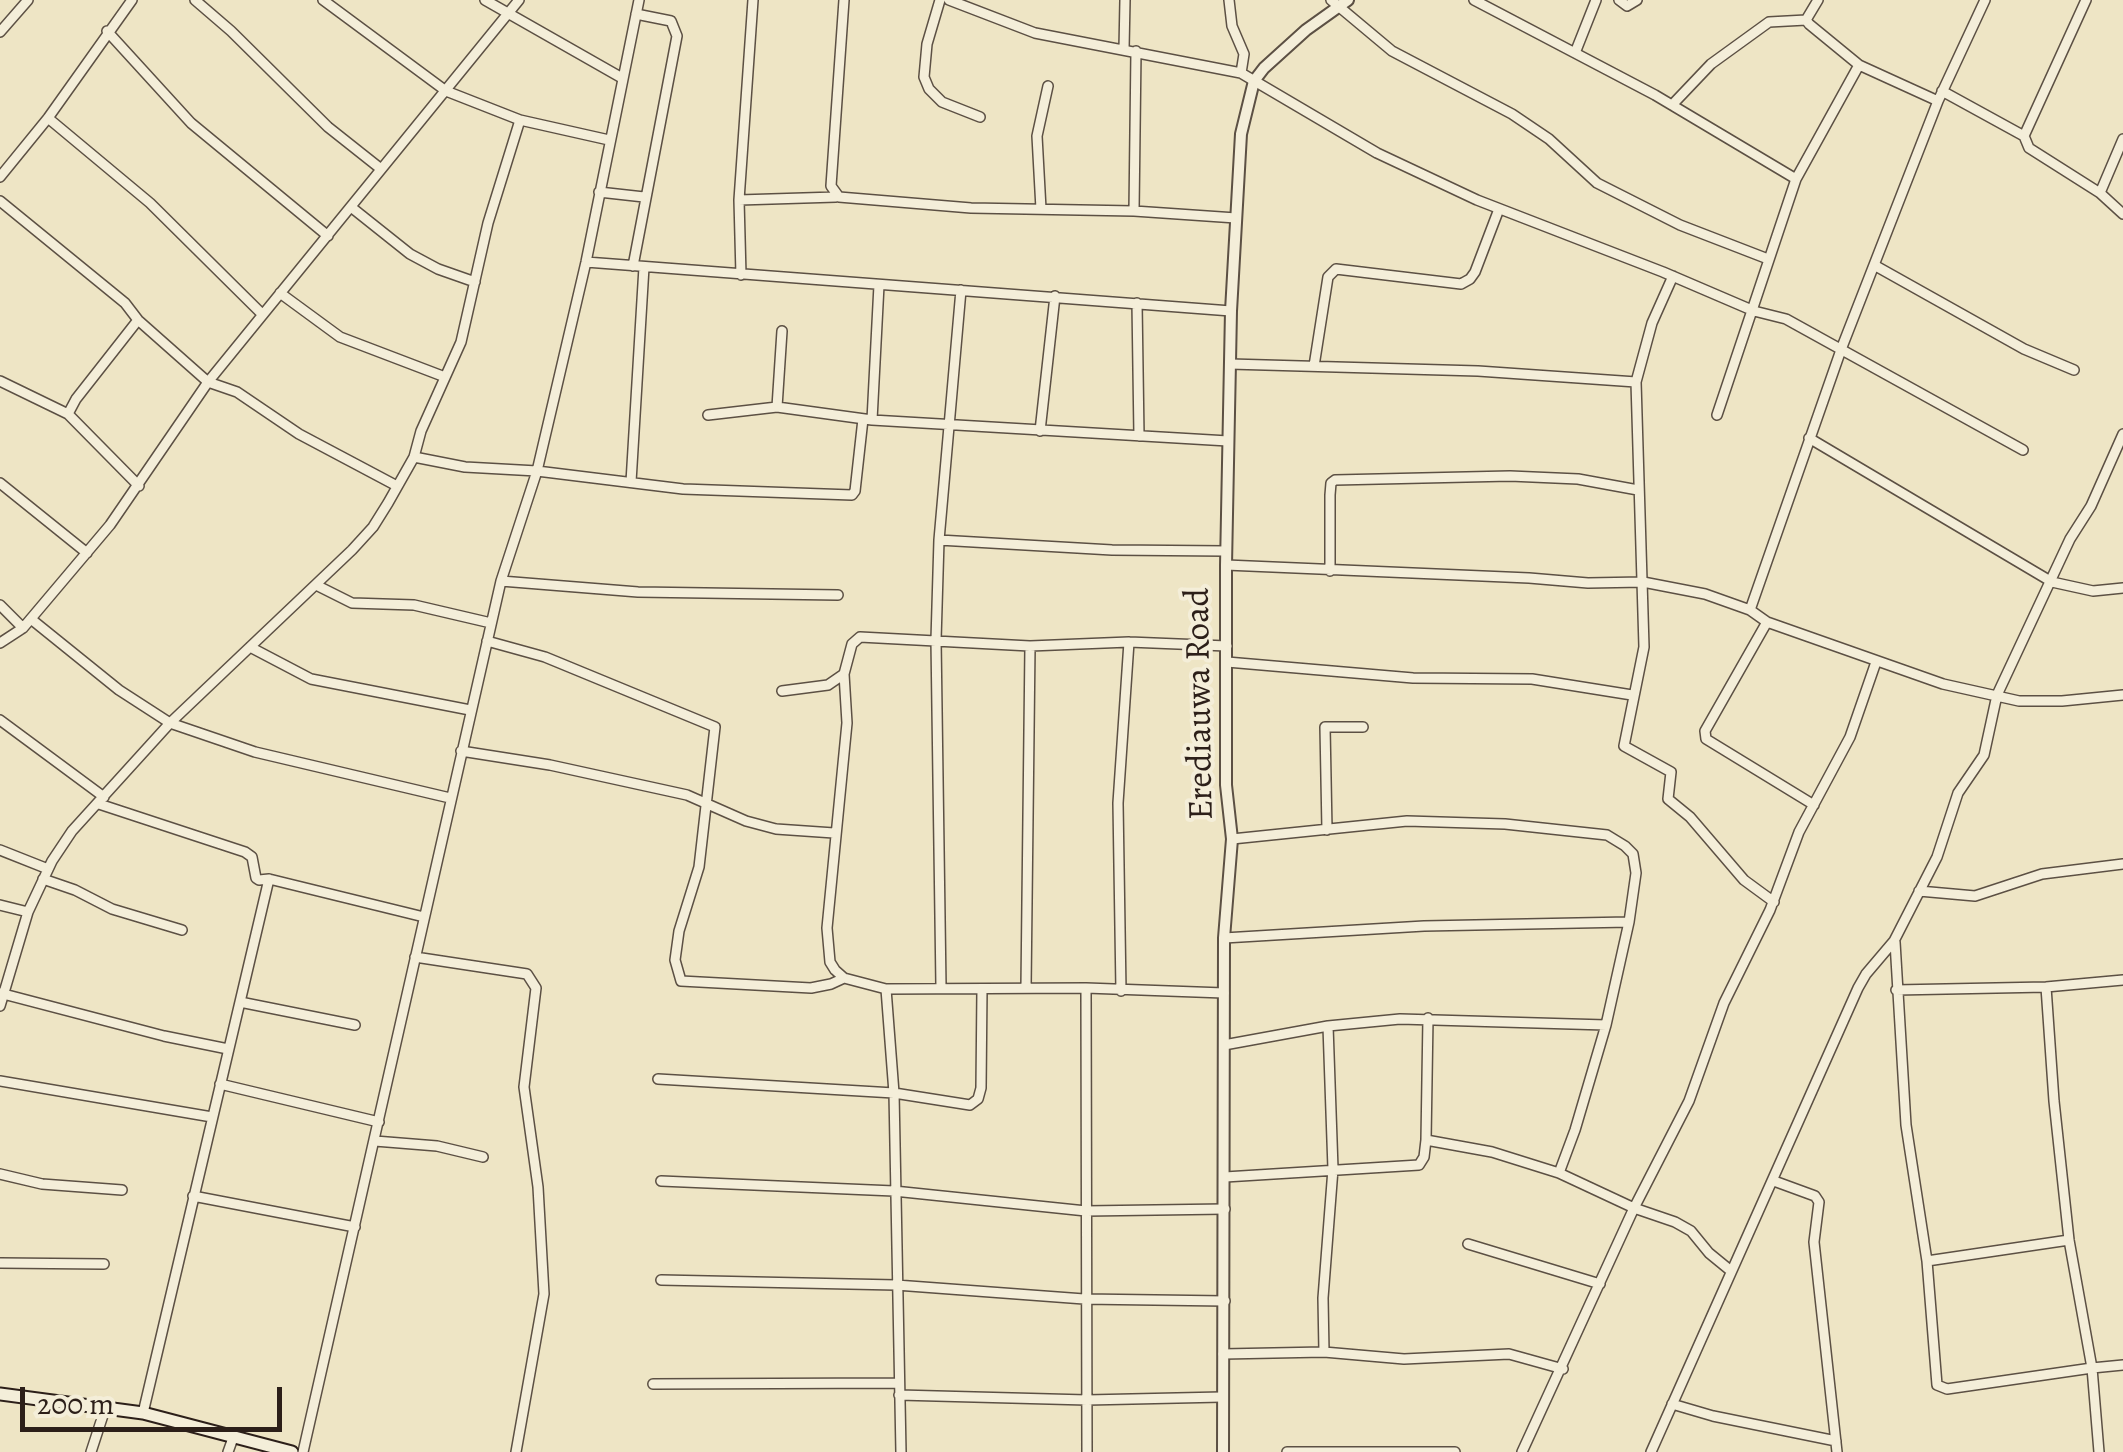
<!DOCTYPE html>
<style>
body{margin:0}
#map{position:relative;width:2123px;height:1452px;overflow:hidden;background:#eee5c5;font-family:Alegreya,serif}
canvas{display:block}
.scale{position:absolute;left:20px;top:1387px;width:262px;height:45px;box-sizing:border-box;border:5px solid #2c1f19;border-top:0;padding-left:12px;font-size:30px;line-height:35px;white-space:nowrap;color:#2c1f19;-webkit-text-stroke:8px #f4eed9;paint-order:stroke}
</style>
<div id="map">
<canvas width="2123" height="1452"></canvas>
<div class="scale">200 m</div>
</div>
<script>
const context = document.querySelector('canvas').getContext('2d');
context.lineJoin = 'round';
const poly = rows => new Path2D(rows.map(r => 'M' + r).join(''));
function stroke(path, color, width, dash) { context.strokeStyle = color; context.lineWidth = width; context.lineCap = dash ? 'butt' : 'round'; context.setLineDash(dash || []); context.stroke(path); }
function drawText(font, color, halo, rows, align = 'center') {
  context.font = font + ' Alegreya,serif'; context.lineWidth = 8; context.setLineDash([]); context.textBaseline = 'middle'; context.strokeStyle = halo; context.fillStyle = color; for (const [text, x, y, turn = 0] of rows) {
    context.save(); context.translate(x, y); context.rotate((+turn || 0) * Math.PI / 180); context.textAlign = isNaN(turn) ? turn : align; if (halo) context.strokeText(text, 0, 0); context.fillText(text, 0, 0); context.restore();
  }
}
const minor = poly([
 [195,0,231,31,328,127,381,169],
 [323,0,446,91,520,120,609,140],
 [485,0,622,78],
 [844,0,831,186,839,197,971,208,1134,211,1236,218],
 [940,0,927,44,924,77,929,89,942,102,980,117],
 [949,0,1035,33,1241,73,1377,153,1477,200,1663,272,1754,311,1786,319,2023,450],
 [1229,0,1232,26,1244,54,1241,73],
 [1331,0,1392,51,1512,114,1549,139,1597,183,1680,225,1768,259],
 [1474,0,1655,95,1796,179],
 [1619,0,1627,6,1637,0],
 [1818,0,1806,20,1809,24,1859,65,1938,101],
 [107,31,191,123,328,236],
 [0,32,28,0],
 [1124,49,1125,0],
 [1575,53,1596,0],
 [1942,91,2024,136,2029,148,2100,193,2123,139],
 [1672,105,1711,64,1769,22,1806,20],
 [48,118,150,203,262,314],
 [2024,136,2086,0],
 [0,177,48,118,132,0],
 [599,192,644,197],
 [2100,193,2123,214],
 [739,200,836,197],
 [0,201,125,303,138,320,208,382,237,392,299,434,397,486],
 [351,207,410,254,438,269,475,282],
 [1041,209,1037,136,1048,86],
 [1134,211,1136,51],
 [586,262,1231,311],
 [1874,265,2024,349,2074,370],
 [633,266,677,36,671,21,636,14],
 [741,275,739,200,753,0],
 [1673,276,1652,323,1636,382,1644,647,1624,746,1671,772,1668,799,1690,817,1744,880,1774,902],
 [280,293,340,337,445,377],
 [1137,303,1139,436],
 [1230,364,1478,371,1636,382],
 [1314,366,1328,277,1336,269,1461,284,1470,279,1475,272,1499,209],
 [0,381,68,414,139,486],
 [777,407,782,331],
 [68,414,76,399,138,320],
 [708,415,777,407,872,420,1228,441],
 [1717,415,1796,179,1859,65],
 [872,420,879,285],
 [1040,431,1055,296],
 [1809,438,2052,582,2093,591,2123,588],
 [414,457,465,467,537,471,683,489,852,495,855,491,863,419],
 [631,482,644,267],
 [0,483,87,553],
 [939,540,1112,550,1226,551],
 [1226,565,1529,578,1588,583,1643,582,1705,594,1750,610,1767,622,1943,684,2019,701,2062,701,2123,695],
 [1330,571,1330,495,1331,483,1335,480,1510,476,1578,479,1638,490],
 [501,581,638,592,838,595],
 [316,585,352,603,414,605,491,623],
 [0,605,23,628],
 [1750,610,1842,347,1938,101,1985,0],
 [31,619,119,690,170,723,255,752,450,798],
 [1767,622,1705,731,1706,739,1814,805],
 [487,641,545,657,715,727,699,867,679,931,675,960,681,981,811,988,831,984,844,978],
 [0,643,23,628,110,525,208,382,519,0],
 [250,647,311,679,470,710],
 [1227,662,1413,678,1532,679,1632,695],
 [782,691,828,685,844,674],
 [0,720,104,797],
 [461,751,550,765,687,795,746,821,776,829,834,833],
 [99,804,245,852,252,857,256,878,259,880,269,879,424,917],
 [1327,830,1325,727,1363,727],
 [1232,839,1407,821,1505,824,1607,835,1625,846,1633,854,1636,873,1629,922,1606,1025,1575,1130,1559,1173],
 [0,850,48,869],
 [43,879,75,890,112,909,182,930],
 [1919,891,1975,896,2042,874,2123,864],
 [0,905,28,912],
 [1224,938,1424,926,1629,922],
 [1895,942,1906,1125,1927,1261,1937,1385,1947,1389,2092,1368,2099,1452],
 [415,957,527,974,536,988,524,1087,538,1187,544,1294,516,1452],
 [941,987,936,640,939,540,961,290],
 [1026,987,1030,646],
 [2046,987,2054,1101,2069,1240,2092,1368,2123,1365],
 [1086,988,1087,1452],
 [886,989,844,978,835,970,830,962,827,928,847,723,844,674,852,644,860,637,1030,646,1129,642,1227,646],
 [1896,990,2046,987,2123,980],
 [1121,991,1118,803,1129,642],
 [0,993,164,1036,228,1049],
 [240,1002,355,1025],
 [0,1006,28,912,52,861,72,831,170,723,352,550,373,527,388,503,414,457,421,431,461,342,488,223,520,120],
 [1224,1045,1328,1026,1400,1019,1606,1025],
 [658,1079,894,1093,970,1105,978,1099,981,1088,982,989],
 [0,1081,212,1117],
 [220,1084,379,1122],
 [1426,1140,1492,1152,1559,1173,1634,1208,1675,1222,1691,1231,1709,1253,1731,1271],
 [375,1141,437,1146,483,1157],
 [0,1174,42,1184,122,1190],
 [1225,1177,1419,1165,1424,1157,1426,1140,1428,1018],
 [661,1181,894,1191,1086,1211,1225,1209],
 [1774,1181,1815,1196,1819,1202,1814,1242,1837,1452],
 [193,1196,355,1227],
 [1468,1244,1600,1284],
 [1927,1261,2069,1240],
 [0,1263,104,1264],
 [661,1280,896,1285,1084,1299,1225,1301],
 [1324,1352,1323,1298,1333,1169,1328,1026],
 [1223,1354,1324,1352,1404,1359,1509,1354,1563,1369],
 [653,1384,899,1383],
 [899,1395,1087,1400,1222,1397],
 [1672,1404,1713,1416,1836,1441],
 [143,1413,269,879],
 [91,1452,105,1409],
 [228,1452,233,1438],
 [303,1452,501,581,537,471,586,262,639,0],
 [901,1452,894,1093,886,989,1086,988,1224,993],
 [1287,1452,1455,1452],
 [1522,1452,1634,1208,1689,1101,1724,1003,1770,910,1799,832,1850,737,1876,662],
 [1651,1452,1858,988,1866,974,1894,941,1937,857,1958,793,1984,755,1997,695,2070,539,2091,506,2123,434]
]);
const tertiary = poly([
 [1223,1452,1224,938,1232,839,1226,785,1226,565,1231,311,1241,134,1254,81,1264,68,1306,30,1348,0]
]);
const secondary = poly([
 [0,1394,143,1413,292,1452]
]);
stroke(minor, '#5c5044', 12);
stroke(tertiary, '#5c5044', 14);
stroke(secondary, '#2c1f19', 15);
stroke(minor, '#f4eed9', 9);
stroke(tertiary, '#f4eed9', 10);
stroke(secondary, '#f4eed9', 11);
drawText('35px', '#2c1f19', '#f4eed9', [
 ["Erediauwa Road",1201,704,-91]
]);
</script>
